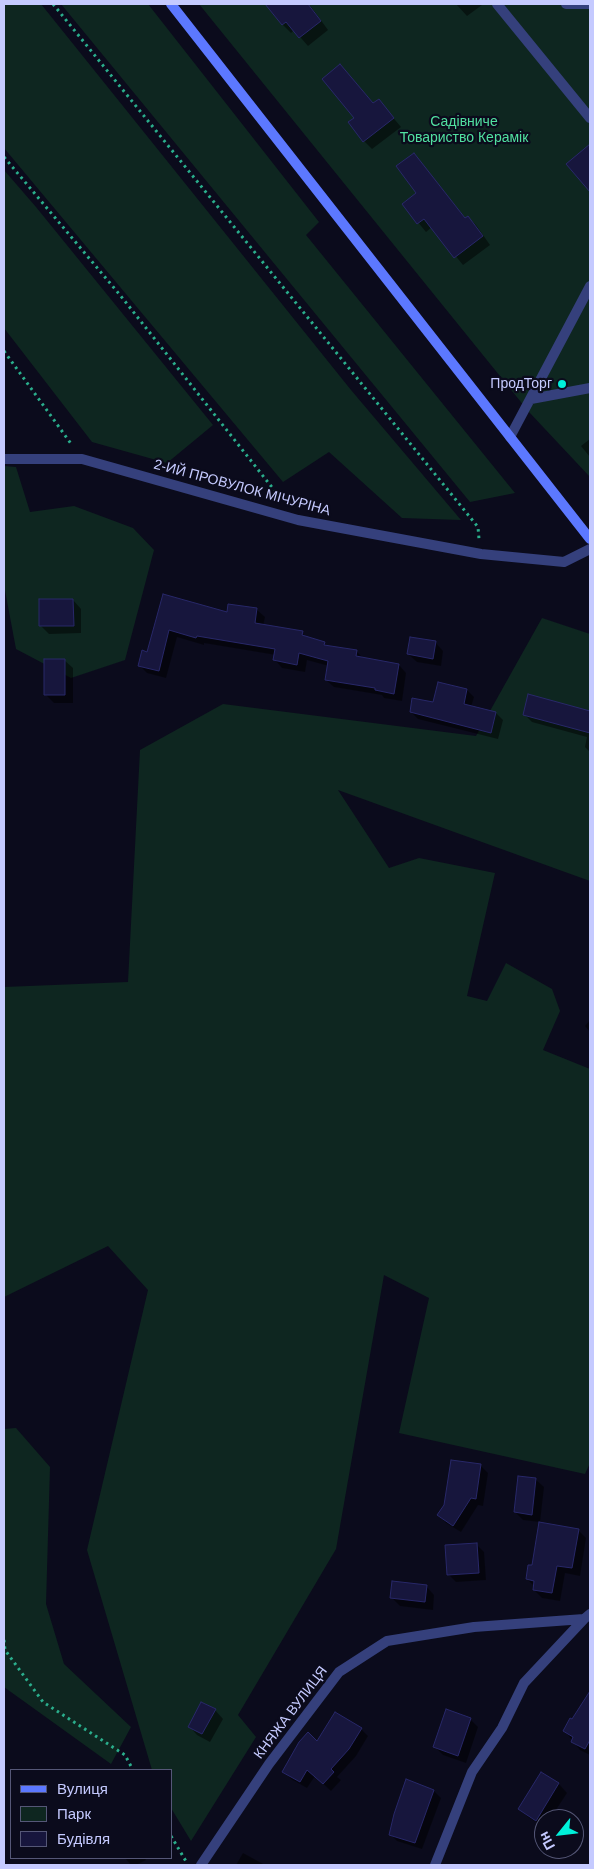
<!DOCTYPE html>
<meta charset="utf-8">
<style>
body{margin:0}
#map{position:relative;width:594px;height:1869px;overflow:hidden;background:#0b0b1c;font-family:Helvetica,sans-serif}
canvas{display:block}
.frame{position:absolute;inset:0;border:5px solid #c5caff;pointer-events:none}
.legend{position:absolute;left:10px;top:1769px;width:162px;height:90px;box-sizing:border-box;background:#0b0b1c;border:1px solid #555777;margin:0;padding:6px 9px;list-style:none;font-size:15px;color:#c5caff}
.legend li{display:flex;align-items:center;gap:10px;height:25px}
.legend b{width:25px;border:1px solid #555777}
.north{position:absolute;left:534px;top:1809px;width:50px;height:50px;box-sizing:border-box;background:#0b0b1c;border:1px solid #555777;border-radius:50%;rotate:241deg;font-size:14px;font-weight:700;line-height:20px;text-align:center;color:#c5caff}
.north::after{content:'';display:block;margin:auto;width:18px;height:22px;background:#00f0da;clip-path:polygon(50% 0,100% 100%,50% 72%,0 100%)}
</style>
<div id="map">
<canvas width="594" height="1869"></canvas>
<div class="frame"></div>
<ul class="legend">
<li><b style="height:6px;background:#5c78ff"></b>Вулиця</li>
<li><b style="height:14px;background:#0e2620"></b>Парк</li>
<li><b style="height:14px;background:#17163d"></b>Будівля</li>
</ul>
<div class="north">Пн</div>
</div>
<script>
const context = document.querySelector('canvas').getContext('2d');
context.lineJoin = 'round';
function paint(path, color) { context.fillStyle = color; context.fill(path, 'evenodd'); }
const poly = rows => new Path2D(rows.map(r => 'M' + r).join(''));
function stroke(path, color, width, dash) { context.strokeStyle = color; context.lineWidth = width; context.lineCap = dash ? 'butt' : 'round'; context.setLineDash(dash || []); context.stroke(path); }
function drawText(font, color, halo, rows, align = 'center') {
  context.font = font + ' Helvetica,sans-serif'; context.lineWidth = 4.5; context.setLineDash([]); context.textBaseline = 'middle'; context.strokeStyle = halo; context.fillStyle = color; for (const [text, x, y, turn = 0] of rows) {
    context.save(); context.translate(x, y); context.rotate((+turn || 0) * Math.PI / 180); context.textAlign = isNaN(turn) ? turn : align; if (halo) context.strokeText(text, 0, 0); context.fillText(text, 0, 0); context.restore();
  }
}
paint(poly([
 [4,4,41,4,351,390,461,520,402,518,329,452,283,482,4,148],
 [61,4,148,4,319,222,306,235,515,493,470,502],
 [199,4,590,4,590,477,529,412],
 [4,170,36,207,213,425,167,463,92,442,4,328],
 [4,466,16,467,30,512,74,506,133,528,154,550,125,660,71,678,16,649,4,585],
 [542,618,590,634,590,881,338,790,389,868,419,858,495,873,467,996,487,1001,506,963,552,989,560,1011,543,1050,590,1069,590,1463,585,1474,399,1433,429,1298,384,1275,336,1549,238,1715,256,1737,191,1841,171,1808,171,1770,152,1770,87,1550,148,1290,108,1246,4,1297,4,987,128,982,140,750,223,704,476,736],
 [16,1428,50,1467,46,1604,64,1664,131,1727,111,1764,4,1687,4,1429]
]), '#0e2620');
paint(poly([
 [267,4,309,4,328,30,308,46,294,30,291,33,283,25],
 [456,4,481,4,482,5,467,16],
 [340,66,374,104,379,101,401,127,372,149,364,141],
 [414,154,466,219,468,217,476,225,490,245,463,265,432,227,426,232,403,204,418,193],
 [590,439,590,457,581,446],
 [164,596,228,613,257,610,265,617,263,626,302,633,308,638,324,643,328,647,356,651,364,659,399,665,406,673,402,701,384,698,382,695,334,687,326,680,329,666,307,660,305,672,282,668,275,660,276,655,204,643,204,645,177,637,166,678,147,673,139,665,148,653],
 [73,600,81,609,81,633,49,634,41,626],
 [435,642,443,651,441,666,417,662,408,654],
 [64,660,73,668,73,703,54,703,46,695],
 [467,690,474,697,471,707,496,713,503,720,498,739,418,719,411,712],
 [529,696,590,712,590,752,585,747,587,737,532,722,524,714],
 [590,1020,590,1032,585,1026],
 [481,1466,488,1473,483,1506,478,1505,461,1532,446,1523,439,1515],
 [535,1479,544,1487,540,1522,523,1520,515,1512],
 [578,1530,586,1538,580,1576,565,1573,560,1601,542,1598,534,1590,534,1586,527,1579,533,1567],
 [476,1544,484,1552,486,1580,456,1582,448,1574],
 [426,1586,434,1595,433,1610,400,1606,392,1598],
 [590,1693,590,1755,580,1750,565,1731],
 [215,1710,223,1719,210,1742,197,1735,189,1726],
 [470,1719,478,1727,466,1763,443,1755,435,1747],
 [361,1729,368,1736,356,1756,337,1777,341,1780,331,1791,315,1776,307,1788,291,1779,284,1771,318,1742],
 [542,1774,559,1784,567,1793,550,1819,544,1819,544,1827,528,1817,520,1809],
 [434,1791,441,1798,422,1849,397,1841,390,1834],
 [243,1853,265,1865,236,1865],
 [125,1858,145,1858,146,1860,136,1865,131,1865]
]), '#0007');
const building = poly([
 [265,4,308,4,321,21,299,38,286,22,282,25,265,4],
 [340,64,373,103,379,99,394,118,363,142,348,122,354,118,322,79,340,64],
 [590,144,590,192,566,164,590,144],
 [414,153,465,218,468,216,483,236,454,258,424,219,417,224,402,204,416,193,396,166,414,153],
 [163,594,227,612,228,604,257,608,255,623,303,631,302,635,325,642,324,645,357,650,356,656,399,664,394,694,375,690,375,688,325,680,328,661,299,653,297,665,273,660,275,649,197,636,196,638,169,630,159,671,138,666,142,650,147,652,163,594],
 [39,599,73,599,74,626,39,626,39,599],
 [410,637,436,641,433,659,407,654,410,637],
 [44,659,65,659,65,695,44,695,44,659],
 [438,682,467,689,464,704,496,712,491,733,410,712,412,698,433,702,438,682],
 [528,694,590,711,590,733,523,715,528,694],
 [451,1460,481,1464,476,1499,471,1498,453,1526,437,1515,444,1505,451,1460],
 [518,1476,536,1478,532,1515,514,1512,518,1476],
 [539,1522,579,1529,572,1568,557,1566,552,1593,533,1590,534,1581,526,1579,528,1565,532,1565,539,1522],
 [477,1543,479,1573,447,1575,445,1545,477,1543],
 [392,1581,427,1585,425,1602,390,1598,392,1581],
 [590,1691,590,1740,585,1749,571,1742,573,1737,563,1731,570,1718,572,1719,590,1691],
 [201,1702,216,1709,202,1734,188,1727,201,1702],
 [446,1709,471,1718,458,1756,433,1747,446,1709],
 [335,1712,362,1728,349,1749,331,1769,334,1772,323,1784,307,1770,300,1782,282,1772,299,1742,308,1732,317,1741,335,1712],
 [541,1772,559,1783,536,1821,518,1809,541,1772],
 [406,1779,434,1790,415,1843,389,1835,394,1814,406,1779]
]);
paint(building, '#17163d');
stroke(building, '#282869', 1);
stroke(poly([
 [53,4,478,527,479,539],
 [4,157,120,295,282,500],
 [4,351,72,445],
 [4,1640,5,1650,43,1702,125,1755,133,1770],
 [171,1836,187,1863]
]), '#2aae8c', 3, [2.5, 4]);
stroke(poly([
 [497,4,590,118],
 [566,4,590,4],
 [531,399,590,388],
 [510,437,590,286],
 [4,459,82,459,298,520,481,554,564,562,590,549],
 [201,1865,269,1764,339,1672,387,1641,474,1627,584,1619,590,1614],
 [435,1865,472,1772,502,1728,524,1683,584,1619]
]), '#35407c', 10);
stroke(poly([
 [171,4,590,539]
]), '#5c78ff', 10);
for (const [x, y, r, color] of [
 [562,384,5,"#00f0da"]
]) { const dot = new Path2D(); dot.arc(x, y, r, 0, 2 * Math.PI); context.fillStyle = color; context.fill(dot); stroke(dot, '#0b0b1c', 2); }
drawText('14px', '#51e0a0', '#0b0b1c', [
 ["Садівниче",464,122],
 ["Товариство Керамік",464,138]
]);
drawText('14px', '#c5caff', '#0b0b1c', [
 ["ПродТорг",552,384]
], 'right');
drawText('14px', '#c5caff', '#0b0b1c', [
 ["2-ИЙ ПРОВУЛОК МІЧУРІНА",242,488,15],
 ["КНЯЖА ВУЛИЦЯ",291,1713,-53]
]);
</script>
